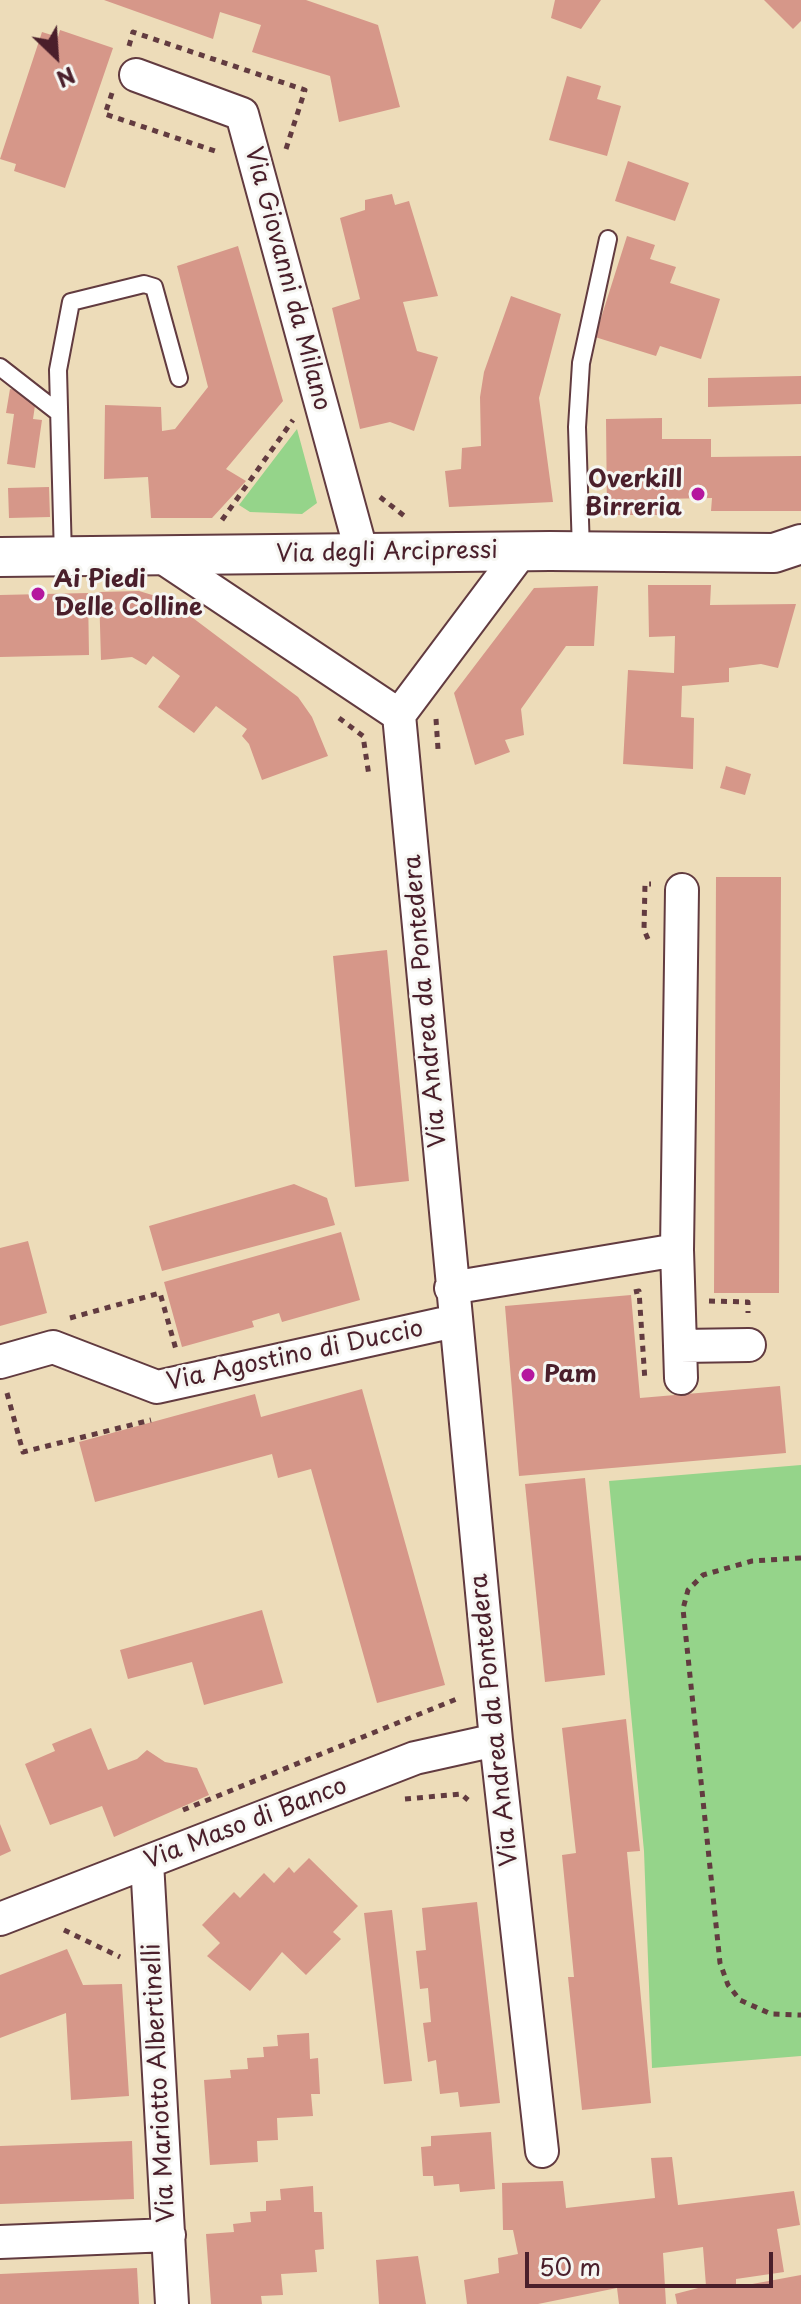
<!DOCTYPE html>
<style>
body{margin:0}
#map{position:relative;width:801px;height:2304px;overflow:hidden;background:#eddcb9;font-family:"Playpen Sans",sans-serif}
canvas{display:block}
.north{position:absolute;left:16px;top:16px;width:80px;height:80px;-webkit-text-stroke:6px #f6f6f2;paint-order:stroke;rotate:155deg;font-size:22px;font-weight:700;line-height:32px;text-align:center;color:#4a1f2b}
.north::after{content:'';display:block;margin:auto;width:28px;height:36px;background:#4a1f2b;clip-path:polygon(50% 0,100% 100%,50% 72%,0 100%)}
.scale{position:absolute;left:525px;top:2252px;width:248px;height:36px;box-sizing:border-box;border:4px solid #4a1f2b;border-top:0;padding-left:10px;font-size:24px;line-height:28px;white-space:nowrap;color:#4a1f2b;-webkit-text-stroke:6px #f6f6f2;paint-order:stroke}
</style>
<div id="map">
<canvas width="801" height="2304"></canvas>
<div class="north">N</div>
<div class="scale">50 m</div>
</div>
<script>
const context = document.querySelector('canvas').getContext('2d');
context.lineJoin = 'round';
function paint(path, color) { context.fillStyle = color; context.fill(path, 'evenodd'); }
const poly = rows => new Path2D(rows.map(r => 'M' + r).join(''));
function stroke(path, color, width, dash) { context.strokeStyle = color; context.lineWidth = width; context.lineCap = dash ? 'butt' : 'round'; context.setLineDash(dash || []); context.stroke(path); }
function drawText(font, color, halo, rows, align = 'center') {
  context.font = font + ' "Playpen Sans",sans-serif'; context.lineWidth = 6; context.setLineDash([]); context.textBaseline = 'middle'; context.strokeStyle = halo; context.fillStyle = color; for (const [text, x, y, turn = 0] of rows) {
    context.save(); context.translate(x, y); context.rotate((+turn || 0) * Math.PI / 180); context.textAlign = isNaN(turn) ? turn : align; if (halo) context.strokeText(text, 0, 0); context.fillText(text, 0, 0); context.restore();
  }
}
paint(poly([
 [297,429,317,503,302,514,250,512,239,505],
 [801,1465,801,2056,652,2068,644,1851,609,1481]
]), '#95d48a');
paint(poly([
 [104,0,306,0,378,25,400,107,339,122,330,76,252,52,261,25,220,12,213,39],
 [555,0,601,0,581,29,551,18],
 [764,0,801,0,801,21,793,29],
 [60,30,113,48,65,188,14,171,16,164,0,159,42,32,58,37],
 [567,76,601,86,597,99,621,106,607,156,549,140],
 [628,161,689,183,675,221,615,201],
 [392,194,395,205,409,201,438,296,403,302,417,351,438,357,414,431,390,422,360,429,332,308,360,299,340,218,365,210,365,200],
 [627,236,655,245,650,259,676,267,670,283,720,299,701,359,660,346,656,356,595,337],
 [238,246,283,401,226,469,246,481,212,518,151,518,148,477,104,479,105,405,161,407,162,431,175,429,208,387,177,266],
 [511,296,561,314,539,398,553,502,449,507,445,471,461,469,462,448,481,446,480,397,484,372],
 [801,376,801,404,708,407,708,378],
 [10,389,37,392,33,419,42,420,35,468,7,464,14,414,6,413],
 [662,418,662,439,711,439,711,457,801,456,801,511,711,511,712,498,661,499,661,515,607,515,606,419],
 [49,487,50,517,9,518,8,488],
 [648,585,711,585,710,605,796,604,778,668,761,664,729,668,729,682,682,686,681,717,694,718,693,769,623,764,628,670,674,673,675,636,649,637],
 [598,586,594,646,566,646,521,709,524,735,505,740,510,752,475,765,454,693,534,588],
 [139,591,169,600,298,697,312,717,328,756,262,780,249,744,242,736,247,729,216,706,194,733,158,707,180,676,153,656,146,665,132,657,101,660,99,592],
 [88,593,89,655,0,657,0,595],
 [726,766,751,774,745,795,720,788],
 [716,877,781,877,779,1293,714,1293],
 [387,950,409,1181,355,1187,333,956],
 [294,1184,327,1198,335,1225,162,1271,149,1226],
 [341,1232,360,1300,282,1322,279,1313,252,1321,254,1327,182,1347,164,1282],
 [28,1241,47,1313,0,1326,0,1248],
 [631,1295,640,1398,780,1386,786,1453,519,1476,505,1306],
 [362,1389,445,1685,377,1703,311,1469,278,1478,272,1454,95,1502,79,1442,255,1394,261,1417],
 [585,1478,605,1675,545,1682,525,1484],
 [262,1610,283,1683,204,1705,192,1662,128,1679,120,1650],
 [626,1719,640,1851,627,1852,651,2103,582,2110,568,1977,574,1977,562,1855,576,1853,562,1728],
 [91,1728,108,1770,137,1759,147,1750,165,1762,197,1768,209,1795,114,1837,102,1806,50,1825,25,1764,55,1751,52,1744],
 [0,1824,11,1851,0,1856],
 [309,1858,358,1906,333,1932,341,1939,306,1975,282,1952,250,1991,207,1956,220,1943,202,1925,234,1892,240,1898,264,1873,274,1883,289,1867,294,1873],
 [477,1902,500,2103,460,2107,458,2092,440,2094,436,2060,428,2062,423,2023,431,2022,428,1988,420,1989,416,1951,426,1950,422,1908],
 [392,1910,412,2081,384,2084,364,1913],
 [67,1949,83,1985,122,1984,129,2096,71,2100,66,2013,0,2038,0,1975],
 [309,2033,310,2059,318,2058,320,2094,311,2094,313,2116,277,2118,278,2140,257,2141,258,2162,210,2165,204,2080,231,2078,230,2070,248,2069,247,2058,264,2057,263,2047,278,2046,277,2035],
 [491,2132,495,2189,460,2192,459,2184,434,2186,433,2176,423,2176,421,2147,431,2146,431,2136],
 [132,2141,134,2199,0,2204,0,2146],
 [672,2157,678,2205,794,2191,800,2225,777,2229,784,2272,736,2279,736,2287,801,2275,801,2304,677,2304,675,2294,706,2286,703,2247,663,2253,666,2304,619,2304,617,2288,538,2304,467,2304,464,2280,499,2273,498,2258,518,2254,513,2230,503,2230,502,2183,563,2181,566,2208,655,2198,651,2158],
 [313,2186,314,2212,322,2212,324,2249,315,2250,317,2272,281,2274,283,2295,261,2296,262,2304,211,2304,206,2234,234,2232,233,2224,251,2222,250,2212,266,2211,266,2201,281,2200,280,2189],
 [418,2256,426,2304,379,2304,376,2260],
 [137,2268,139,2304,0,2304,0,2274]
]), '#d69789');
const service = poly([
 [0,367,59,413],
 [581,551,577,427,581,363,608,239],
 [63,557,58,370,71,302,144,284,154,287,179,378]
]);
const minor = poly([
 [136,75,242,114,362,554],
 [521,552,399,715,496,1740,542,2151],
 [159,555,399,715],
 [451,1288,677,1250],
 [680,1346,749,1345],
 [0,1362,53,1347,157,1387,455,1321],
 [681,1378,677,1250,682,890],
 [147,1862,172,2304],
 [0,1919,415,1758,496,1740],
 [0,2242,169,2235]
]);
const tertiary = poly([
 [0,557,550,551,774,553,801,544]
]);
stroke(service, '#623b40', 20);
stroke(minor, '#623b40', 36);
stroke(tertiary, '#623b40', 42);
stroke(poly([
 [129,46,133,32,305,90,286,149],
 [112,93,105,114,218,152],
 [380,497,407,518],
 [222,520,293,420],
 [339,718,363,736,369,776],
 [436,719,438,749],
 [648,939,644,930,645,884,651,884],
 [634,1292,639,1291,645,1381],
 [709,1301,748,1302,748,1313],
 [70,1318,160,1293,177,1353],
 [7,1393,23,1452,151,1420],
 [801,1558,752,1561,703,1575,688,1590,683,1609,720,1963,728,1985,740,2000,771,2014,801,2015],
 [405,1799,461,1794,468,1800],
 [183,1810,459,1698],
 [64,1930,120,1957]
]), '#623b40', 5, [6, 6]);
stroke(service, '#fff', 16);
stroke(minor, '#fff', 32);
stroke(tertiary, '#fff', 38);
for (const [x, y, r, color] of [
 [698,494,8,"#b5179e"],
 [38,594,8,"#b5179e"],
 [528,1375,8,"#b5179e"]
]) { const dot = new Path2D(); dot.arc(x, y, r, 0, 2 * Math.PI); context.fillStyle = color; context.fill(dot); stroke(dot, '#f6f6f2', 3); }
drawText('24px', '#4a1f2b', '#f6f6f2', [
 ["Via Giovanni da Milano",287,279,75],
 ["Via degli Arcipressi",387,553,-1],
 ["Via Andrea da Pontedera",426,1001,-95],
 ["Via Agostino di Duccio",295,1356,-12],
 ["Via Andrea da Pontedera",495,1720,-96],
 ["Via Maso di Banco",246,1824,-21],
 ["Via Mariotto Albertinelli",160,2083,-93]
]);
drawText('bold 24px', '#4a1f2b', '#f6f6f2', [
 ["Overkill",682,480,"right"],
 ["Birreria",682,508,"right"],
 ["Ai Piedi",54,580],
 ["Delle Colline",54,608],
 ["Pam",544,1375]
], 'left');
</script>
